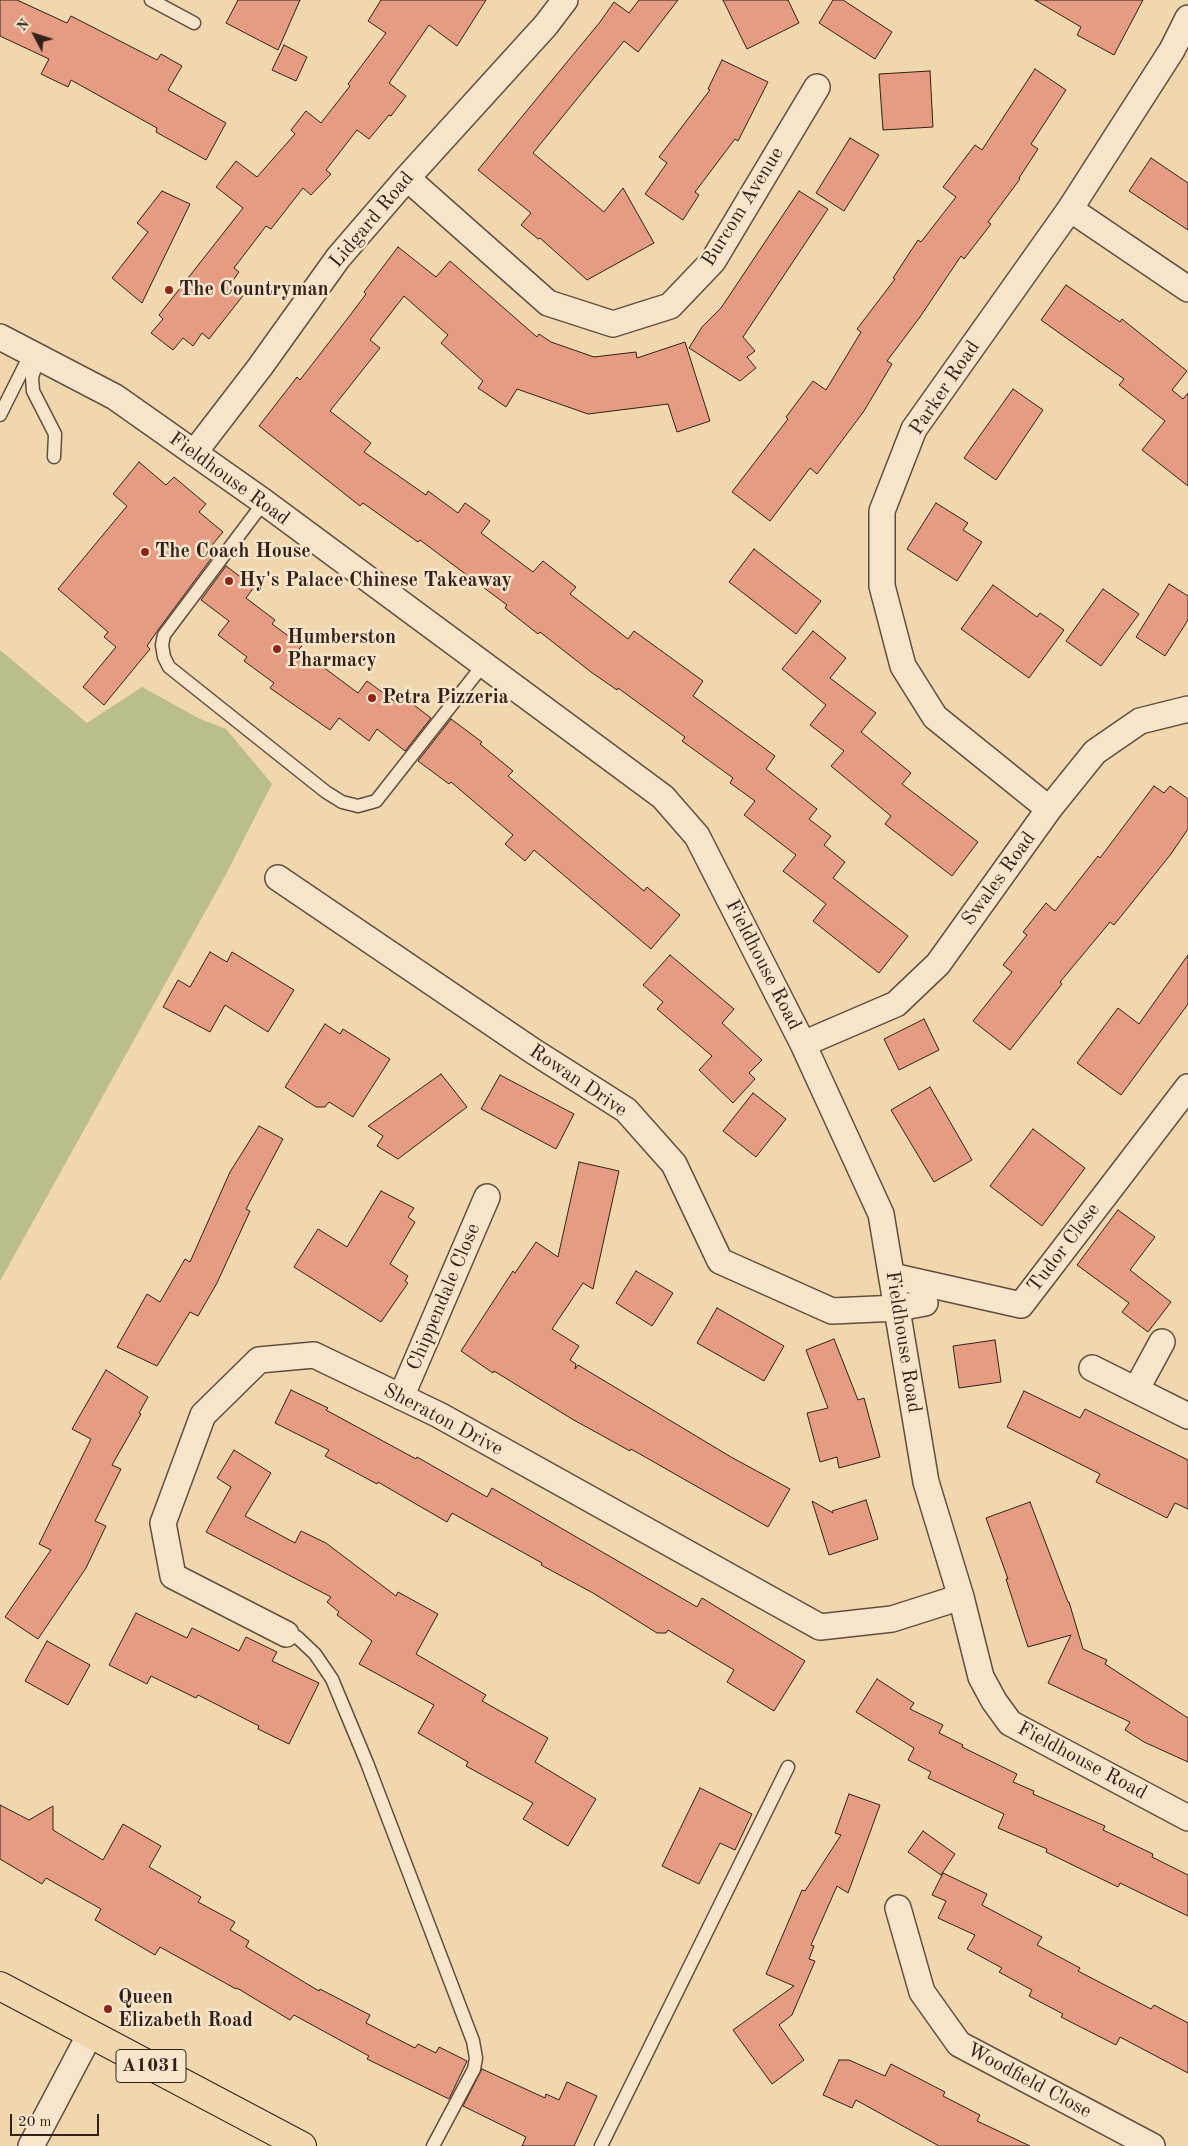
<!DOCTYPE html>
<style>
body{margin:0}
#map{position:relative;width:1188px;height:2146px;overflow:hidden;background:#f1d7ad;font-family:"Old Standard TT",serif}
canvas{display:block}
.north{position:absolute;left:10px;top:10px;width:50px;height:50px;-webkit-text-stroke:4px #f6e5ca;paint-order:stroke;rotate:310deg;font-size:14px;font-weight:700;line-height:20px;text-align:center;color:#322119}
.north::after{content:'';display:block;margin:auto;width:18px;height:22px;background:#322119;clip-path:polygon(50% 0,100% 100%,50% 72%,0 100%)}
.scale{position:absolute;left:10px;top:2114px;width:89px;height:22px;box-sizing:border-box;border:2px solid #322119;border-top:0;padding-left:6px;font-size:15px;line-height:18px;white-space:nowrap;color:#322119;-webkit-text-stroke:4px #f6e5ca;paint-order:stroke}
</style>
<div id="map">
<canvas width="1188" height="2146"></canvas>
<div class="north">N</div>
<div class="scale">20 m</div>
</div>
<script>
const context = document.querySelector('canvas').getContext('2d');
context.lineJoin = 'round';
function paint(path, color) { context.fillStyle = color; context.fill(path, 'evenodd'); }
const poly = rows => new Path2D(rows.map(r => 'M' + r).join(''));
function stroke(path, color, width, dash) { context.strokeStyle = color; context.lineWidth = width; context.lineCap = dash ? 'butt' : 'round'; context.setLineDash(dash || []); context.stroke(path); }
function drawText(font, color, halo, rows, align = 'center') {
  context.font = font + ' "Old Standard TT",serif'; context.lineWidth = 5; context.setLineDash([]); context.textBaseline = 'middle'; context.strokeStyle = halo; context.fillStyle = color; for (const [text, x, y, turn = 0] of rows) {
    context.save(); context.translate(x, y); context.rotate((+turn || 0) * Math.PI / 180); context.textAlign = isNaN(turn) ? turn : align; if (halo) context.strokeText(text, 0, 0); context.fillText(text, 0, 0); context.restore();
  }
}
paint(poly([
 [0,650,87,723,142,687,200,719,226,729,272,784,224,878,0,1281]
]), '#bbbe89');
const building = poly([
 [0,0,17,0,67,23,71,16,157,60,161,54,182,66,168,90,226,123,206,160,156,132,157,128,71,80,68,87,41,74,49,59,0,36,0,0],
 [238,0,300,0,278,50,226,23,238,0],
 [381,0,486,0,457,46,429,25,389,83,406,96,391,116,389,115,369,139,357,130,326,170,331,174,311,195,303,188,271,229,266,226,234,268,239,272,231,283,245,293,209,339,202,333,193,346,183,338,173,350,151,333,163,319,159,315,243,208,216,187,236,161,257,177,295,134,291,130,306,111,321,123,350,86,348,84,386,33,368,21,381,0],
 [639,0,678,0,638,52,624,41,533,153,604,212,623,188,654,243,587,280,540,238,538,239,521,225,531,213,478,170,600,22,614,2,629,13,639,0],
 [723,0,788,0,799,23,747,49,723,0],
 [833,0,843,0,892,32,875,59,819,23,833,0],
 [1035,0,1143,0,1114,55,1077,35,1081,27,1035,0],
 [284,45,307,57,296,81,272,70,284,45],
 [722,60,768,82,738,141,735,139,695,192,699,195,683,220,645,194,667,163,659,157,710,90,708,89,722,60],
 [1035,69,1066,90,1031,144,1038,149,1019,178,1020,179,988,222,991,224,964,259,961,256,920,317,887,361,892,364,864,411,817,474,810,468,770,521,732,492,788,419,786,417,813,381,826,390,861,332,857,329,895,279,893,278,918,240,921,242,956,197,943,187,975,145,982,150,1035,69],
 [930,71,933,127,883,130,879,74,930,71],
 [850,138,879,155,844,211,816,193,850,138],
 [1151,158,1188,183,1188,230,1129,191,1151,158],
 [162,191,190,204,142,303,112,278,148,232,137,223,162,191],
 [799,191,828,209,743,337,755,351,747,357,756,368,740,381,689,348,702,327,721,308,799,191],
 [398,247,436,277,450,261,537,337,539,334,551,342,594,357,636,352,637,358,685,342,710,421,677,432,668,404,588,414,517,389,506,407,478,388,483,381,441,343,448,335,404,296,370,340,380,348,330,411,371,443,364,452,426,495,428,491,458,513,465,503,490,521,481,533,533,572,543,561,576,587,570,594,628,639,634,631,703,681,693,696,775,756,766,769,817,809,809,819,831,836,824,845,845,862,833,878,908,936,879,973,813,921,826,904,783,871,796,855,744,815,755,801,730,783,733,778,682,741,685,737,618,688,617,690,591,672,540,632,538,634,505,608,507,605,420,540,418,542,363,503,360,506,259,426,297,377,300,380,351,314,366,294,364,292,398,247],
 [1066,285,1120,322,1122,319,1187,371,1172,390,1183,399,1188,393,1188,486,1142,450,1165,421,1119,385,1124,379,1041,320,1066,285],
 [1013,389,1043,410,996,480,964,458,1013,389],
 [139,462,166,485,174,477,206,504,199,512,223,532,207,551,213,556,158,630,147,646,150,649,104,705,83,687,116,647,104,637,108,632,58,589,127,506,113,494,139,462],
 [936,503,968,523,963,530,982,542,957,581,907,549,936,503],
 [754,549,821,601,796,634,729,582,754,549],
 [226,566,254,587,246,598,275,620,272,624,302,646,299,649,358,693,367,681,397,703,402,696,431,718,405,751,377,729,369,741,339,718,330,730,270,688,274,683,244,661,247,657,218,635,229,621,201,600,226,566],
 [1169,584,1188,596,1188,620,1165,656,1136,637,1169,584],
 [993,585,1037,617,1040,613,1064,630,1029,678,961,629,993,585],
 [1103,589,1139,614,1101,666,1066,641,1103,589],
 [813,631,846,658,830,678,876,713,861,732,911,773,902,784,978,842,952,876,885,824,891,816,831,766,844,751,810,725,826,705,782,669,813,631],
 [451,719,482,742,480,744,513,771,508,776,644,891,647,887,680,915,651,949,534,850,525,861,505,844,513,835,451,782,449,784,418,761,451,719],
 [1154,786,1164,793,1170,786,1188,799,1188,829,1171,854,1114,925,1110,922,1060,982,1062,984,1010,1050,973,1021,1012,972,1003,965,1027,935,1023,932,1046,903,1055,911,1098,856,1100,858,1154,786],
 [210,952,227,962,232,952,294,990,268,1032,225,1005,210,1032,163,1007,178,980,190,987,210,952],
 [670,955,734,1009,722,1023,762,1060,749,1073,755,1079,733,1103,699,1070,712,1056,657,1009,663,1002,643,985,670,955],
 [1188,955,1188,1004,1121,1095,1077,1063,1118,1008,1139,1024,1188,955],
 [924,1019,939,1050,899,1070,884,1039,924,1019],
 [325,1024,340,1034,343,1029,390,1059,353,1117,329,1102,325,1107,316,1107,285,1087,325,1024],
 [441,1074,467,1107,398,1159,377,1146,383,1136,368,1126,441,1074],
 [500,1075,574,1114,556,1149,481,1109,500,1075],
 [930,1087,972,1160,934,1182,891,1110,930,1087],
 [753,1093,786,1119,756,1157,723,1131,753,1093],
 [259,1126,283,1139,246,1209,250,1211,217,1283,198,1316,190,1312,157,1366,117,1347,147,1294,160,1302,185,1259,190,1262,230,1172,259,1126],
 [1033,1129,1085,1168,1042,1226,990,1186,1033,1129],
 [579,1162,619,1171,593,1289,583,1283,552,1329,579,1346,570,1360,576,1364,575,1369,578,1365,731,1457,790,1489,768,1527,631,1449,630,1451,572,1419,494,1371,493,1373,461,1351,513,1271,515,1273,536,1242,558,1257,579,1162],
 [381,1191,414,1208,408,1217,415,1222,390,1264,408,1276,405,1281,408,1283,381,1322,294,1267,318,1229,347,1247,381,1191],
 [1118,1210,1155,1237,1130,1270,1171,1302,1148,1332,1122,1312,1129,1303,1077,1265,1118,1210],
 [636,1271,673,1293,652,1326,616,1303,636,1271],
 [717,1308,784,1346,764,1381,697,1343,717,1308],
 [834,1339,858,1400,864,1398,880,1457,839,1468,837,1457,820,1462,807,1413,828,1408,806,1350,834,1339],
 [995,1340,1001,1382,959,1388,953,1346,995,1340],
 [106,1370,148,1397,139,1413,141,1414,112,1465,121,1469,95,1521,106,1526,86,1568,38,1639,5,1617,51,1550,39,1544,91,1439,72,1429,106,1370],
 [291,1390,328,1408,326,1410,416,1459,417,1457,487,1497,492,1488,697,1607,702,1598,805,1661,774,1711,727,1682,734,1670,668,1630,666,1633,657,1633,593,1593,541,1565,542,1563,452,1513,447,1522,378,1482,377,1484,325,1456,329,1450,275,1423,291,1390],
 [1024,1391,1080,1418,1085,1409,1188,1460,1188,1509,1175,1503,1167,1518,1096,1482,1100,1474,1007,1427,1024,1391],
 [234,1450,271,1473,245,1516,295,1543,301,1531,326,1543,396,1596,398,1592,438,1614,416,1654,486,1695,482,1701,548,1738,535,1762,596,1799,568,1846,523,1819,533,1803,466,1766,468,1762,418,1733,434,1705,359,1664,372,1641,337,1615,339,1612,327,1602,331,1597,206,1532,231,1487,217,1478,234,1450],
 [866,1500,878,1539,829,1555,812,1501,833,1513,832,1511,866,1500],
 [1030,1502,1068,1602,1069,1602,1083,1649,1107,1660,1105,1664,1188,1718,1188,1762,1144,1742,1125,1730,1130,1722,1048,1683,1071,1635,1028,1647,1006,1579,1008,1579,986,1518,1030,1502],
 [136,1613,187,1638,192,1628,239,1651,246,1637,277,1652,272,1661,319,1683,289,1744,258,1729,259,1726,198,1695,196,1698,151,1676,147,1684,109,1665,136,1613],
 [47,1641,90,1665,68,1705,25,1681,47,1641],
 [877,1679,914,1703,910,1709,943,1725,939,1733,963,1745,962,1747,1017,1774,1013,1782,1034,1791,1033,1794,1105,1826,1103,1830,1153,1854,1152,1857,1188,1875,1188,1916,1120,1883,1118,1887,1046,1852,1047,1849,998,1828,1004,1814,928,1778,931,1772,908,1760,914,1748,856,1712,877,1679],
 [700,1788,752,1814,735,1850,720,1843,699,1884,662,1866,700,1788],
 [849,1794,880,1805,848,1893,837,1886,811,1945,814,1946,809,1959,815,1961,792,2015,779,2025,804,2060,772,2084,733,2030,794,1986,766,1974,802,1890,805,1891,841,1835,835,1833,849,1794],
 [0,1805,29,1820,53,1806,53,1830,103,1860,123,1824,161,1846,149,1867,201,1897,198,1902,235,1922,230,1930,249,1941,246,1947,319,1991,320,1989,370,2015,366,2023,415,2048,418,2044,436,2053,439,2047,467,2061,449,2099,367,2059,369,2056,294,2015,290,2020,237,1988,236,1989,160,1947,155,1955,95,1920,101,1909,46,1878,42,1884,0,1859,0,1805],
 [923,1831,955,1854,941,1875,908,1852,923,1831],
 [943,1873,987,1894,982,1905,1042,1937,1037,1945,1080,1968,1078,1971,1151,2009,1154,2005,1188,2023,1188,2073,1120,2037,1116,2045,1061,2017,1063,2014,1029,1996,1032,1990,999,1972,1002,1968,967,1949,975,1935,938,1918,946,1901,932,1895,943,1873],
 [839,2060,849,2060,885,2076,891,2064,945,2092,943,2096,980,2115,977,2121,1030,2146,939,2146,856,2100,852,2108,823,2095,839,2060],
 [482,2069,545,2098,546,2094,559,2100,567,2082,597,2096,574,2146,522,2146,526,2137,463,2106,482,2069]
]);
paint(building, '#e59c83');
stroke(building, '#322119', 1);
const lane = poly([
 [151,0,194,23],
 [39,357,32,377,33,391,55,434,54,457],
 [0,415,31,353],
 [264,502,164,635,162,645,164,657,169,667,326,792,342,802,358,806,376,801,483,665],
 [286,1634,297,1637,315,1654,332,1679,367,1763,473,2041,476,2058,474,2069,433,2146],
 [601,2146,788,1767]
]);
const street = poly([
 [407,178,548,303,613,324,670,306,713,261,817,87],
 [1070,209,1188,289],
 [0,337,115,397,264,502,663,797,697,836,803,1044,881,1214,926,1482,961,1597,981,1677,994,1701,1010,1723,1188,1818],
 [194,453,260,367,338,258,407,178,546,25,565,0],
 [1049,809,935,717,903,666,882,586,882,511,914,429,1070,209,1172,50,1188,18],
 [278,878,533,1051,626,1110,674,1164,720,1261,832,1311,898,1308,925,1303],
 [803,1044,896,1004,938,964,1049,809,1095,752,1140,721,1188,709],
 [892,1276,1021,1305,1188,1087],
 [1092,1368,1188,1416],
 [1136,1390,1162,1342],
 [401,1397,487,1197],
 [286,1634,173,1576,163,1523,203,1415,259,1360,314,1355,439,1415,820,1627,892,1619,961,1597],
 [898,1908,922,1992,959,2044,1152,2146],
 [31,2146,90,2034]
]);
const primary = poly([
 [0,1986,302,2146]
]);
stroke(lane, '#624e3e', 15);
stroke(street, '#624e3e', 28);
stroke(primary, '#322119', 30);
stroke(lane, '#f6e5ca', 12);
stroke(street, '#f6e5ca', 25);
stroke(primary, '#f1d7ad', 28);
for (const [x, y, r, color] of [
 [169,290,5,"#8f2418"],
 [145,552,5,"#8f2418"],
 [229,581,5,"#8f2418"],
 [277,649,5,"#8f2418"],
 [372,698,5,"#8f2418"],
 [108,2009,5,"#8f2418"]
]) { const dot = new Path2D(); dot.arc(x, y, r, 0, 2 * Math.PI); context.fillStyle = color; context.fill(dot); stroke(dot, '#f6e5ca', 2); }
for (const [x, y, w] of [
 [151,2066,70]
]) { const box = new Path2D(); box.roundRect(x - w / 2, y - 16.5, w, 33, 4); context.fillStyle = '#f6e5ca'; context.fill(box); stroke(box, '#322119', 1); }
drawText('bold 19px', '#322119', null, [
 ["A1031",151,2066]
]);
drawText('20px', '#322119', '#f6e5ca', [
 ["Burcom Avenue",743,207,-58],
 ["Lidgard Road",372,220,-50],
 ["Parker Road",945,388,-56],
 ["Fieldhouse Road",229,479,36],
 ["Swales Road",999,879,-54],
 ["Fieldhouse Road",763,965,63],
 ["Rowan Drive",578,1081,34],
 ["Tudor Close",1064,1248,-53],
 ["Chippendale Close",444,1297,-67],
 ["Fieldhouse Road",903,1342,81],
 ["Sheraton Drive",443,1420,28],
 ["Fieldhouse Road",1082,1761,28],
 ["Woodfield Close",1029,2081,28]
]);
drawText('bold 20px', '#322119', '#f6e5ca', [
 ["The Countryman",179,290],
 ["The Coach House",155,552],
 ["Hy's Palace Chinese Takeaway",239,581],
 ["Humberston",287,638],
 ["Pharmacy",287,661],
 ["Petra Pizzeria",382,698],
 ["Queen",118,1998],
 ["Elizabeth Road",118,2021]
], 'left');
</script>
